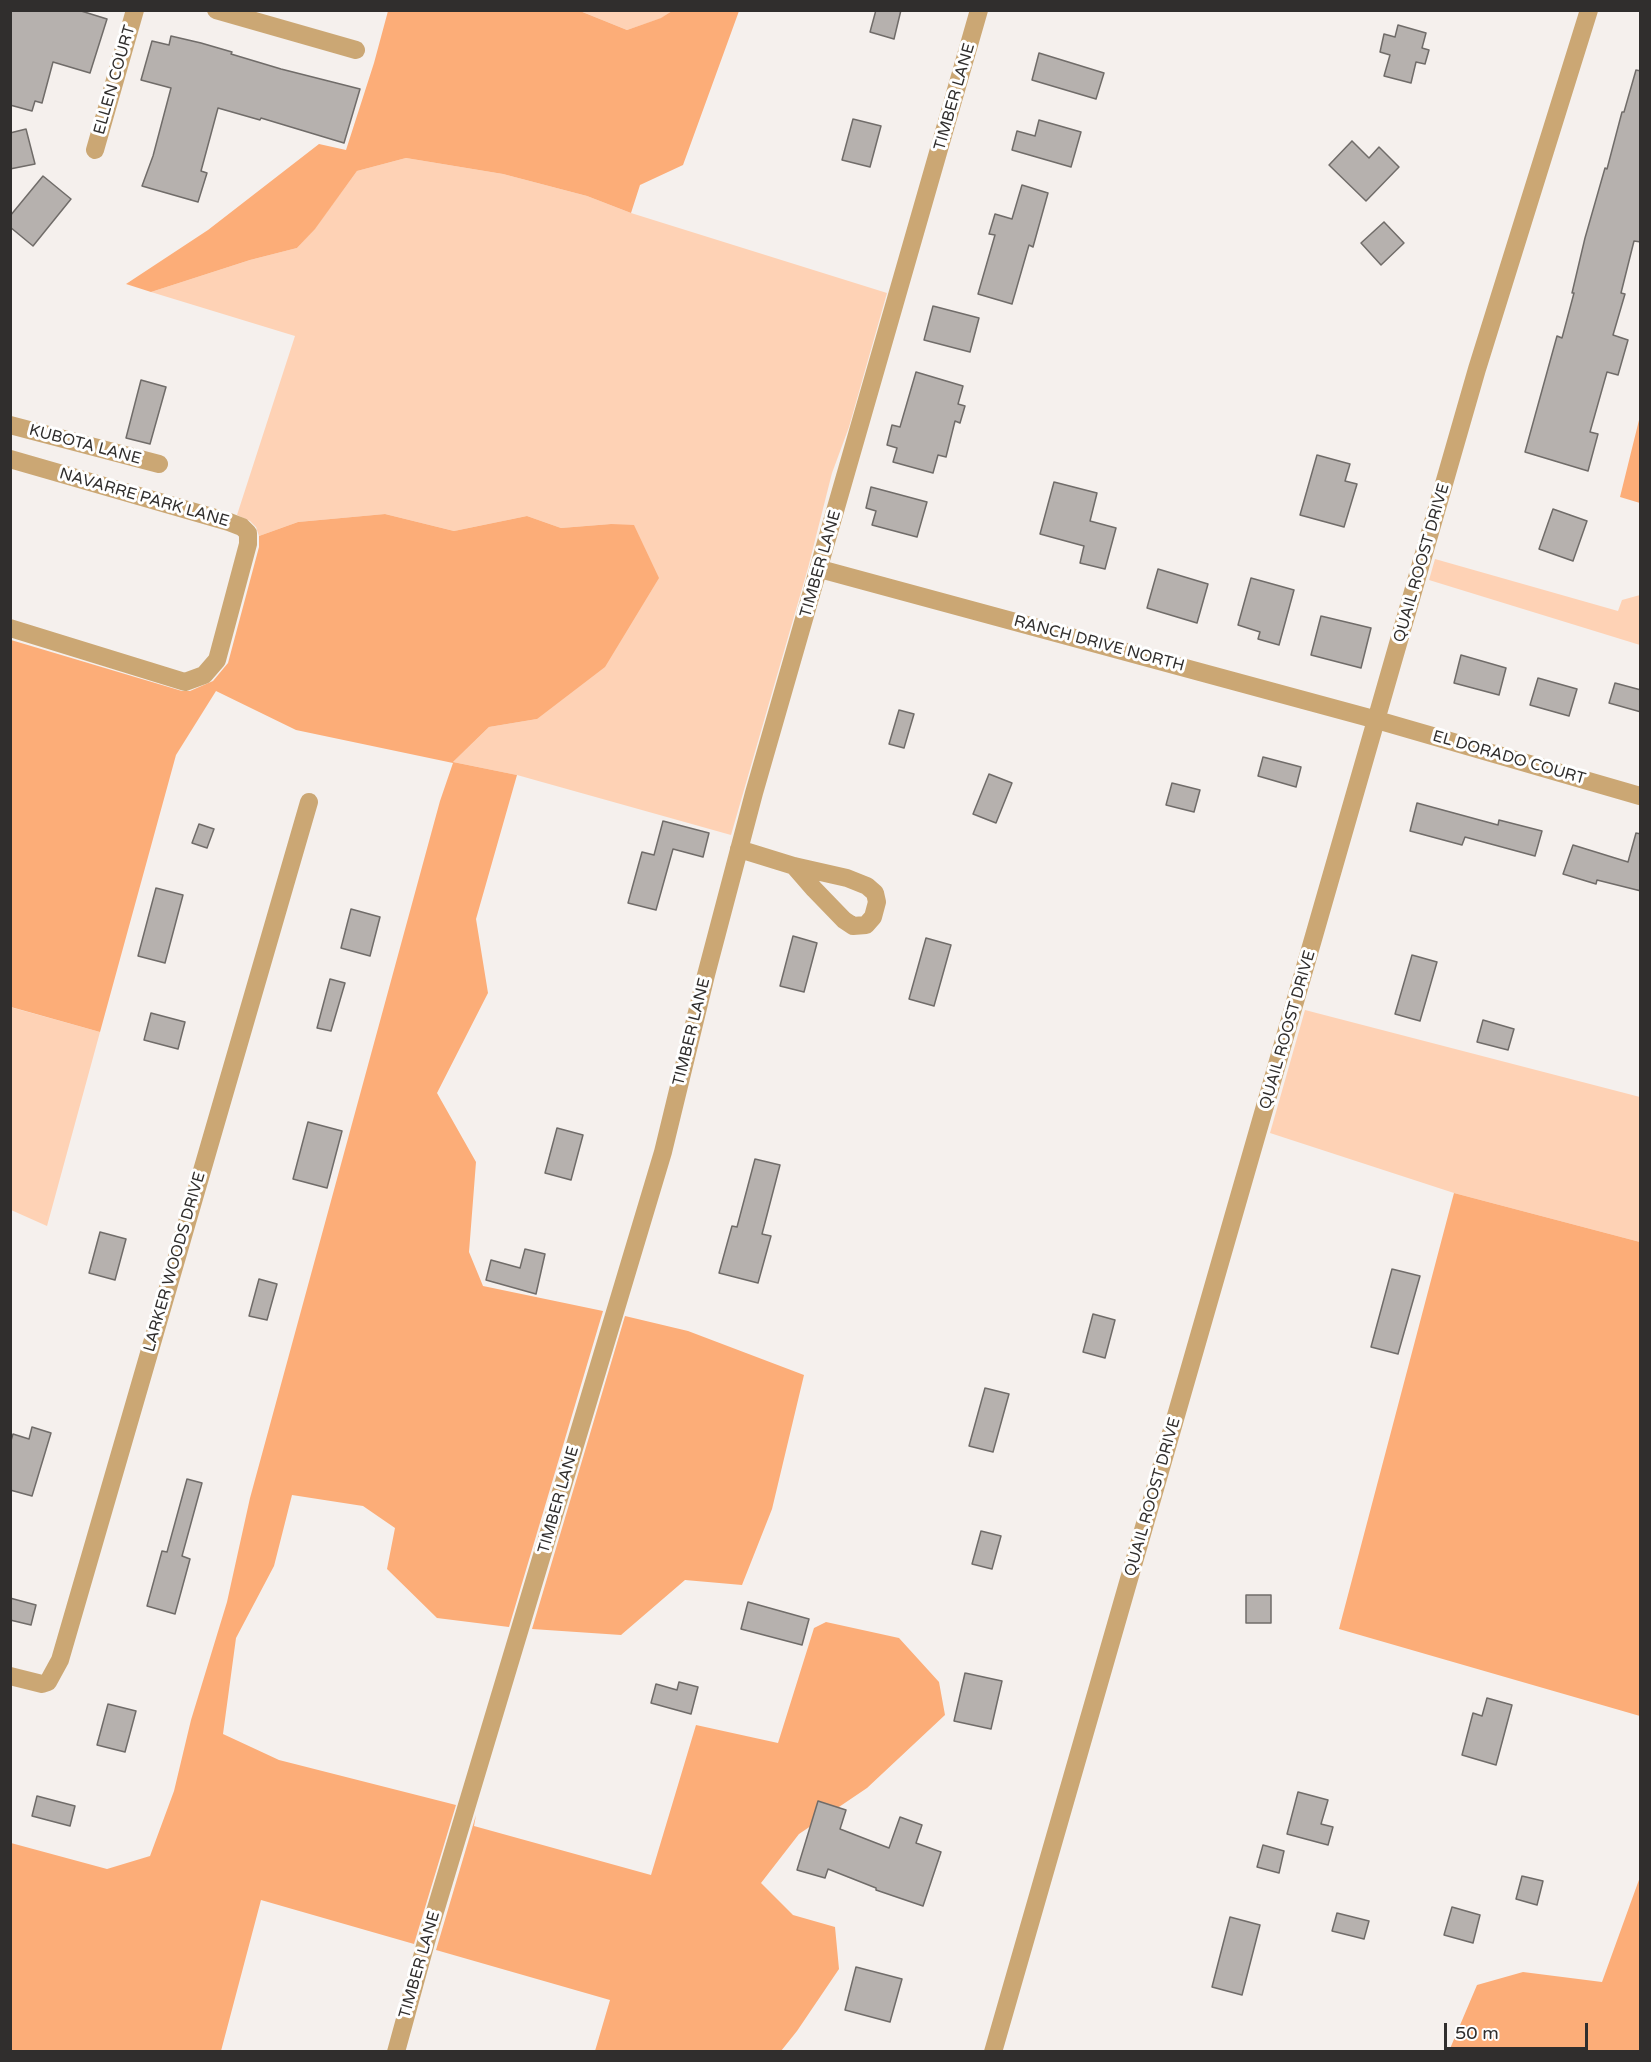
<!DOCTYPE html>
<style>
body{margin:0}
#map{position:relative;width:1651px;height:2062px;overflow:hidden;background:#f5f0ed;font-family:"Varela Round",sans-serif}
canvas{display:block}
.frame{position:absolute;inset:0;border:12px solid #302e2d;pointer-events:none}
.scale{position:absolute;left:1444px;top:2023px;width:144px;height:27px;box-sizing:border-box;border:3px solid #302e2d;border-top:0;padding-left:8px;font-size:18px;line-height:21px;white-space:nowrap;color:#302e2d;-webkit-text-stroke:4px #fff;paint-order:stroke}
</style>
<div id="map">
<canvas width="1651" height="2062"></canvas>
<div class="frame"></div>
<div class="scale">50 m</div>
</div>
<script>
const context = document.querySelector('canvas').getContext('2d');
context.lineJoin = 'round';
function paint(path, color) { context.fillStyle = color; context.fill(path, 'evenodd'); }
const poly = rows => new Path2D(rows.map(r => 'M' + r).join(''));
function stroke(path, color, width, dash) { context.strokeStyle = color; context.lineWidth = width; context.lineCap = dash ? 'butt' : 'round'; context.setLineDash(dash || []); context.stroke(path); }
function drawText(font, color, halo, rows, align = 'center') {
  context.font = font + ' "Varela Round",sans-serif'; context.lineWidth = 6; context.setLineDash([]); context.textBaseline = 'middle'; context.strokeStyle = halo; context.fillStyle = color; for (const [text, x, y, turn = 0] of rows) {
    context.save(); context.translate(x, y); context.rotate((+turn || 0) * Math.PI / 180); context.textAlign = isNaN(turn) ? turn : align; if (halo) context.strokeText(text, 0, 0); context.fillText(text, 0, 0); context.restore();
  }
}
paint(poly([
 [580,11,672,11,662,18,627,30],
 [406,158,503,174,587,196,631,213,887,293,849,427,832,473,808,568,731,835,517,775,453,762,489,727,537,719,611,524,561,528,527,516,454,531,385,514,298,522,259,536,256,527,250,521,237,515,295,336,151,292,250,260,297,248,315,228,357,171],
 [1435,559,1618,611,1622,600,1640,595,1640,645,1429,580],
 [10,1007,100,1032,47,1226,11,1210],
 [1305,1010,1640,1097,1640,1242,1454,1193,1270,1133]
]), '#fed2b5');
paint(poly([
 [388,11,580,11,627,30,661,18,672,11,739,11,683,165,640,185,631,213,587,196,503,174,406,158,357,171,315,229,297,248,250,260,151,292,126,284,208,230,319,144,346,150,374,63],
 [1640,416,1640,503,1620,497],
 [385,514,454,531,527,516,561,528,611,524,634,525,659,578,605,667,537,719,489,727,453,762,517,775,476,919,488,993,437,1093,476,1162,469,1252,483,1286,603,1311,509,1627,437,1618,387,1569,395,1528,363,1506,292,1495,274,1566,236,1638,223,1734,279,1760,456,1805,414,1944,261,1900,221,2051,11,2051,11,1843,107,1869,150,1856,174,1791,191,1720,227,1602,250,1498,440,801,453,763,296,730,216,691,176,755,100,1032,11,1007,11,640,182,691,190,691,213,681,228,663,259,547,259,536,298,522],
 [1454,1193,1640,1242,1640,1716,1339,1629],
 [625,1316,688,1331,804,1375,772,1509,742,1585,685,1580,621,1635,532,1629],
 [826,1622,899,1638,939,1682,945,1715,867,1788,799,1834,761,1883,793,1915,835,1927,839,1969,797,2031,781,2051,595,2051,610,2000,436,1950,476,1815,474,1826,651,1875,696,1725,778,1743,814,1628],
 [1640,1877,1640,2051,1449,2051,1477,1985,1523,1972,1602,1982]
]), '#fcad78');
const building = poly([
 [10,10,78,10,107,19,90,73,53,62,42,103,35,101,32,111,10,105,10,10],
 [876,10,901,10,894,39,870,32,876,10],
 [1398,25,1426,33,1422,48,1429,50,1425,64,1416,62,1411,83,1384,76,1390,55,1380,52,1384,34,1395,37,1398,25],
 [171,36,201,43,232,52,231,54,281,69,360,89,344,143,261,118,260,120,218,108,201,171,207,173,198,202,142,186,153,156,171,88,141,80,152,41,169,45,171,36],
 [1039,53,1104,73,1096,99,1032,80,1039,53],
 [1636,70,1641,71,1641,242,1634,241,1621,293,1625,294,1613,335,1628,340,1618,375,1607,372,1590,432,1598,434,1588,471,1525,452,1557,336,1562,338,1574,293,1572,293,1585,238,1605,168,1607,169,1622,112,1624,112,1636,70],
 [853,119,881,126,870,167,842,160,853,119],
 [1039,120,1081,132,1071,167,1012,150,1017,131,1035,136,1039,120],
 [26,129,35,164,10,169,10,133,26,129],
 [1352,141,1369,158,1379,147,1399,167,1366,201,1329,165,1352,141],
 [43,176,71,199,33,246,10,227,10,216,43,176],
 [1022,185,1048,193,1033,247,1029,245,1012,304,978,294,995,235,989,234,995,214,1012,219,1022,185],
 [1384,222,1404,243,1381,265,1361,243,1384,222],
 [933,306,979,318,970,352,924,340,933,306],
 [916,372,963,386,958,404,965,406,960,423,955,421,946,457,938,455,933,473,893,462,897,448,887,445,892,425,900,427,916,372],
 [141,380,166,387,150,444,126,438,141,380],
 [1317,455,1350,464,1345,481,1357,484,1344,527,1300,515,1317,455],
 [1054,482,1097,493,1090,521,1116,528,1105,569,1080,563,1084,546,1040,534,1054,482],
 [871,487,927,502,917,537,872,525,876,511,866,508,871,487],
 [1553,509,1587,521,1573,561,1539,549,1553,509],
 [1158,569,1208,584,1197,623,1147,608,1158,569],
 [1251,578,1294,590,1279,645,1258,639,1260,632,1238,625,1251,578],
 [1321,616,1371,628,1361,668,1311,655,1321,616],
 [1461,655,1506,668,1499,695,1454,683,1461,655],
 [1538,678,1577,689,1569,716,1530,705,1538,678],
 [1615,683,1641,690,1641,712,1609,703,1615,683],
 [899,710,914,714,904,748,889,744,899,710],
 [1263,757,1301,767,1296,787,1258,776,1263,757],
 [989,774,1012,783,996,823,973,814,989,774],
 [1172,783,1200,790,1194,812,1166,805,1172,783],
 [1417,803,1498,825,1499,820,1542,831,1535,856,1465,837,1462,845,1410,831,1417,803],
 [663,821,709,833,703,857,673,849,656,910,628,903,642,852,654,855,663,821],
 [199,824,214,829,207,848,192,843,199,824],
 [1636,833,1641,834,1641,891,1597,880,1596,884,1563,874,1573,845,1628,862,1636,833],
 [156,888,183,895,165,963,138,956,156,888],
 [351,909,380,917,370,956,341,948,351,909],
 [793,936,817,943,804,992,780,986,793,936],
 [926,938,951,945,934,1006,909,999,926,938],
 [1412,955,1437,962,1420,1021,1395,1014,1412,955],
 [330,979,345,983,331,1031,317,1028,330,979],
 [151,1013,185,1022,178,1049,144,1040,151,1013],
 [1483,1020,1514,1029,1508,1050,1477,1042,1483,1020],
 [308,1122,342,1131,327,1188,293,1179,308,1122],
 [557,1128,583,1135,571,1180,545,1173,557,1128],
 [755,1159,780,1165,762,1234,771,1236,758,1283,719,1273,732,1226,737,1227,755,1159],
 [100,1232,126,1239,115,1280,89,1273,100,1232],
 [525,1249,545,1254,536,1294,486,1280,491,1260,520,1268,525,1249],
 [1392,1269,1420,1276,1398,1354,1371,1347,1392,1269],
 [259,1279,277,1284,267,1320,249,1316,259,1279],
 [1093,1314,1115,1320,1105,1358,1083,1352,1093,1314],
 [985,1388,1009,1394,993,1452,969,1446,985,1388],
 [32,1427,51,1433,32,1496,10,1490,10,1444,13,1434,29,1439,32,1427],
 [187,1479,202,1483,182,1556,190,1559,175,1614,147,1606,162,1551,167,1552,187,1479],
 [981,1531,1001,1536,992,1569,972,1564,981,1531],
 [1246,1595,1271,1595,1271,1623,1246,1623,1246,1595],
 [10,1598,36,1605,31,1625,10,1620,10,1598],
 [748,1602,809,1619,802,1645,741,1629,748,1602],
 [965,1673,1002,1681,991,1729,954,1721,965,1673],
 [679,1682,698,1687,691,1714,651,1703,656,1684,677,1690,679,1682],
 [1487,1698,1512,1705,1496,1765,1462,1755,1473,1713,1482,1716,1487,1698],
 [108,1704,136,1711,125,1752,97,1745,108,1704],
 [1298,1792,1328,1800,1321,1824,1333,1827,1328,1845,1287,1834,1298,1792],
 [37,1796,75,1806,70,1826,32,1816,37,1796],
 [818,1801,846,1810,840,1829,889,1848,900,1817,922,1825,916,1843,941,1852,923,1906,876,1890,876,1888,828,1869,825,1878,797,1870,818,1801],
 [1263,1845,1284,1851,1279,1873,1257,1867,1263,1845],
 [1522,1876,1543,1881,1537,1905,1516,1899,1522,1876],
 [1452,1907,1480,1915,1473,1943,1444,1935,1452,1907],
 [1337,1913,1369,1921,1364,1939,1332,1931,1337,1913],
 [1230,1917,1260,1925,1242,1995,1212,1987,1230,1917],
 [856,1967,902,1979,890,2022,845,2010,856,1967]
]);
paint(building, '#b6b1ae');
stroke(building, '#706c69', 1.5);
stroke(poly([
 [216,10,356,50],
 [95,150,135,10],
 [10,425,159,464],
 [10,459,229,522,242,527,248,533,248,544,217,660,204,675,185,682,10,628],
 [820,569,1377,720,1640,796],
 [739,849,794,866,847,878,867,886,875,893,877,902,873,917,866,925,853,926,844,920,814,889,794,866],
 [10,1676,42,1684,48,1682,60,1660,309,802],
 [396,2052,428,1935,663,1152,706,975,754,793,979,10],
 [993,2052,1477,369,1589,10]
]), '#cba774', 18);
drawText('16px', '#302e2d', '#fff', [
 ["ELLEN COURT",115,80,-74],
 ["TIMBER LANE",955,97,-74],
 ["KUBOTA LANE",85,445,15],
 ["NAVARRE PARK LANE",144,498,16],
 ["QUAIL ROOST DRIVE",1422,563,-74],
 ["TIMBER LANE",821,564,-74],
 ["RANCH DRIVE NORTH",1099,644,15],
 ["EL DORADO COURT",1509,758,16],
 ["QUAIL ROOST DRIVE",1288,1030,-74],
 ["TIMBER LANE",692,1032,-76],
 ["LARKER WOODS DRIVE",175,1262,-74],
 ["QUAIL ROOST DRIVE",1153,1497,-74],
 ["TIMBER LANE",559,1500,-74],
 ["TIMBER LANE",420,1965,-74]
]);
</script>
